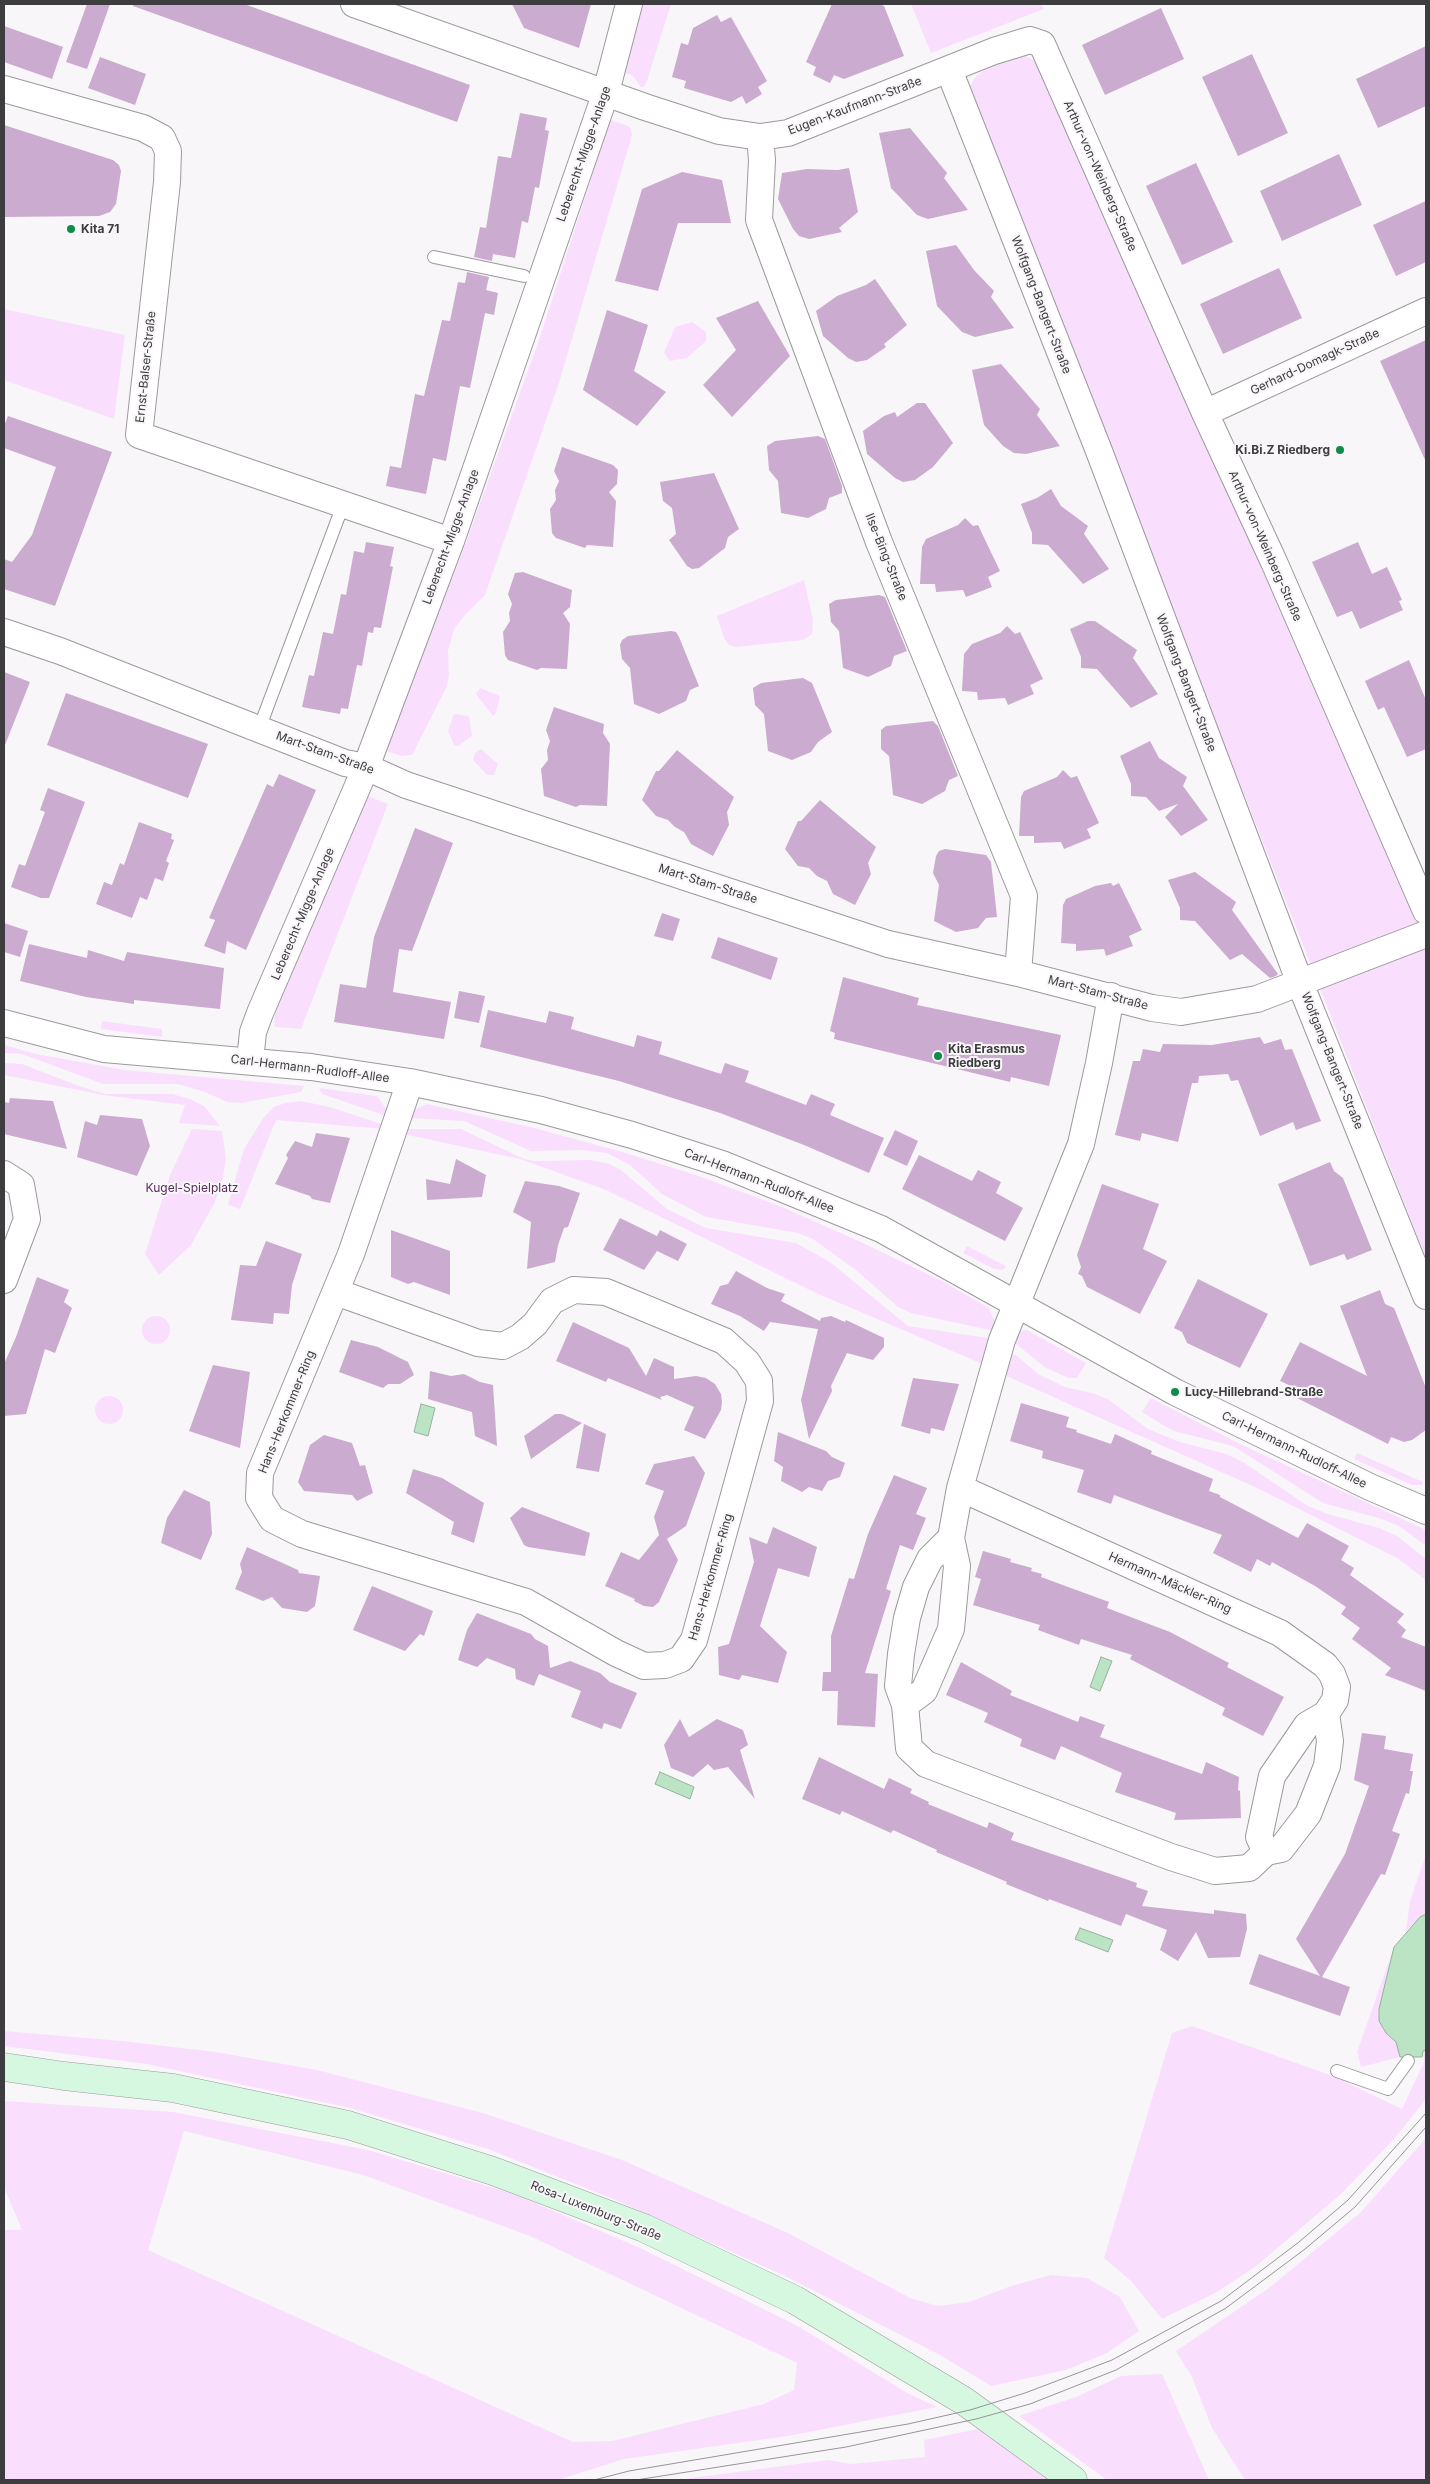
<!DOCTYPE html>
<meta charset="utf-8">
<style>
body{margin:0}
#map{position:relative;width:1430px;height:2484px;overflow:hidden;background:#f9f6f9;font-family:Inter,sans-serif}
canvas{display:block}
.frame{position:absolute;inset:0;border:5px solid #3d3c3e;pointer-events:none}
</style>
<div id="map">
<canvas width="1430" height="2484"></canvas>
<div class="frame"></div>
</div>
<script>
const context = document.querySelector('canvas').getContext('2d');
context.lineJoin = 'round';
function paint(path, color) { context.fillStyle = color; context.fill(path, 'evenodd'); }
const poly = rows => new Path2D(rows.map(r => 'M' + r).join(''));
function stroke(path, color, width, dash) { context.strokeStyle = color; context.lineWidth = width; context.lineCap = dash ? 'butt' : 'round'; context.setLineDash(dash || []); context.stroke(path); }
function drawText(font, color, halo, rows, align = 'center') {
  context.font = font + ' Inter,sans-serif'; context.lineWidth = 4; context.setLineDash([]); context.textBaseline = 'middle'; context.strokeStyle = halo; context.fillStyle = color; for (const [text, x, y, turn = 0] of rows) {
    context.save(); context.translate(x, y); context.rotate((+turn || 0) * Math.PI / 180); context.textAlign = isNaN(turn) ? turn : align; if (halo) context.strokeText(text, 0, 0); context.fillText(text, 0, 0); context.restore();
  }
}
paint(poly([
 [643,4,671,4,647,81,644,87,641,87,632,75,624,73],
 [911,4,1041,4,1044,9,931,53],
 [1022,54,1044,66,1426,935,1426,1259,968,90,976,76,992,66],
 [610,120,628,126,631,129,632,135,559,383,485,595,465,615,454,629,448,651,449,675,447,686,412,755,401,756,387,751,388,744,461,556,539,340],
 [4,309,125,335,114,419,4,380],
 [692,322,706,332,706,341,687,358,670,361,664,353,675,327],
 [804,580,813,619,812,634,803,640,736,647,729,645,724,638,717,616],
 [480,688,500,696,496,713,493,716,476,694],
 [454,714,469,716,472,736,458,746,454,745,448,731],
 [481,749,498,764,494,775,487,775,473,760,475,753],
 [368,796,388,804,301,1029,275,1027,274,1018,280,998],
 [102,1021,162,1029,162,1037,101,1029],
 [4,1045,36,1054,125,1070,304,1086,301,1092,241,1103,227,1102,205,1092,178,1084,103,1084,22,1054,4,1053],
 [4,1063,22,1064,79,1086,105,1094,172,1094,190,1099,204,1106,220,1126,179,1123,185,1105,103,1095,4,1075],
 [319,1088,377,1096,387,1110,386,1116,322,1094],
 [301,1101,330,1107,381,1124,383,1129,276,1120,240,1209,228,1205,244,1149,264,1117,274,1107,285,1103],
 [427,1104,534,1128,619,1151,699,1176,782,1207,863,1243,944,1282,989,1308,995,1322,994,1331,911,1313,898,1307,857,1271,813,1239,798,1233,706,1217,662,1194,630,1165,607,1153,582,1150,531,1151,464,1121,409,1118,413,1110],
 [192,1129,222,1131,226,1159,222,1182,214,1204,191,1245,159,1275,145,1254,170,1175],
 [404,1129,461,1129,524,1159,534,1161,590,1160,610,1164,621,1170,667,1209,706,1228,796,1243,830,1262,908,1326,988,1338,991,1342,985,1365,816,1293,606,1190,520,1159,403,1134],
 [967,1246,1006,1266,1003,1270,994,1269,963,1253],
 '142 1330a14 14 0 1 1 28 0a14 14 0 1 1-28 0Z',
 [1027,1330,1086,1363,1077,1378,1069,1378,1046,1368,1012,1341,1020,1331],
 [1009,1354,1016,1355,1038,1374,1065,1387,1092,1393,1108,1399,1148,1429,1180,1442,1226,1454,1243,1462,1308,1506,1328,1514,1379,1528,1397,1536,1426,1559,1426,1580,1397,1558,1257,1488,1004,1375],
 '95 1410a14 14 0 1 1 28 0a14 14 0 1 1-28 0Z',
 [1151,1398,1238,1443,1426,1530,1426,1546,1399,1526,1382,1519,1323,1503,1233,1446,1174,1431,1163,1425,1142,1412],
 [1357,1453,1423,1482,1422,1485,1412,1485,1354,1459],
 [1426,1854,1426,1914,1420,1917,1406,1931,1410,1901],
 [1394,1947,1379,2009,1379,2021,1386,2033,1396,2042,1400,2057,1361,2067,1357,2052],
 [1192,2026,1333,2076,1402,2109,1424,2062,1423,2051,1426,2050,1426,2099,1394,2139,1341,2194,1255,2267,1217,2292,1162,2319,1132,2282,1104,2258,1172,2033],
 [4,2031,122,2041,216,2052,317,2070,483,2113,622,2160,788,2233,910,2298,938,2306,969,2302,1011,2286,1051,2275,1087,2278,1120,2297,1139,2331,1107,2353,1066,2370,991,2386,940,2355,783,2275,618,2201,488,2149,350,2108,147,2064,4,2046],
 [4,2101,173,2112,368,2150,514,2194,638,2247,796,2325,909,2394,937,2407,788,2436,624,2459,558,2480,4,2480,4,2230,22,2230,4,2187],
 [184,2131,363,2175,530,2236,797,2363,794,2390,764,2404,612,2441,573,2442,148,2250],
 [1426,2138,1426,2480,1245,2480,1212,2428,1192,2377,1176,2351,1269,2288,1361,2212],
 [1162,2374,1209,2480,1107,2480,1019,2416,1076,2397,1121,2376],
 [983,2428,1056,2480,676,2480,828,2460,851,2464,925,2457,924,2440]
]), '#f9dffd');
const water = poly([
 [421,1404,435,1408,428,1436,414,1432,421,1404],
 [1101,1657,1112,1661,1100,1691,1090,1687,1101,1657],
 [660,1772,694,1787,690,1799,655,1784,660,1772],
 [1426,1914,1426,2050,1423,2051,1422,2057,1400,2057,1396,2042,1386,2033,1379,2021,1379,2009,1394,1947,1420,1917,1426,1914],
 [1080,1928,1113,1940,1108,1952,1075,1939,1080,1928]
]);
paint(water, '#bbe4c4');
stroke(water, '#95b29c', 1);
paint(poly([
 [87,4,110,4,87,69,66,62],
 [133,4,244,4,470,85,457,122,133,6],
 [512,4,591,4,579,48,524,28],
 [832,4,879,4,884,6,904,56,844,79,834,75,830,83,813,75,816,67,806,62],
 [1161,8,1184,59,1105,95,1082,45],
 [717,15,721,22,731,17,767,81,758,87,762,94,746,104,742,96,731,102,684,88,686,81,672,77,681,43,688,45,693,28],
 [4,26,63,47,52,79,4,62],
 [1426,46,1426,106,1378,128,1356,79],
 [1252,54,1288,133,1238,156,1202,77],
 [100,57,146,74,135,105,88,88],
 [520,113,547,118,545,130,549,131,539,188,535,187,528,223,522,221,515,258,493,254,492,261,474,257,480,227,486,228,498,156,511,158],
 [4,125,113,160,119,165,121,171,116,204,110,212,99,216,4,217],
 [910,128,947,173,944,178,968,210,928,219,917,215,891,188,879,133],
 [1339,154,1362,205,1282,241,1260,191],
 [1196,163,1233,242,1182,265,1146,186],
 [849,168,858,212,839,228,842,232,809,239,799,236,793,229,778,199,782,173,807,169,838,170],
 [682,172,722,180,731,223,678,223,658,291,615,281,642,189],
 [1426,201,1426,262,1396,276,1373,225],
 [956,245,974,270,994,291,991,297,1014,328,975,337,962,332,937,306,926,251],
 [1279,268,1302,318,1223,354,1200,304],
 [467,272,489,277,486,290,498,293,494,315,485,313,470,388,460,386,446,461,433,458,426,494,386,486,390,466,401,468,415,394,424,396,442,320,450,321,458,282,465,283],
 [875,279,907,325,884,344,886,347,867,360,856,362,848,358,823,336,816,311,837,296,866,285],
 [758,301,790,356,732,417,703,385,736,350,716,318],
 [607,310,648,325,634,371,666,392,637,426,583,390],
 [1426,340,1426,462,1380,361],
 [1001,364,1040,409,1037,415,1060,446,1026,454,1014,453,1003,446,984,425,972,370],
 [917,403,925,403,953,443,933,467,915,480,903,482,895,478,867,454,863,431,884,416,895,412,897,417],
 [8,416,112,452,55,606,4,589,4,559,12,562,32,535,56,467,4,448,4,426],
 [818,436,825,439,842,486,842,493,829,498,826,509,808,518,781,513,778,481,769,470,767,446,775,441],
 [562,447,613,465,618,470,617,484,609,492,616,501,613,547,587,545,585,548,556,538,552,533,550,509,556,500,555,490,559,481,554,471],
 [714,473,739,529,728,537,725,548,699,568,692,569,687,566,669,540,676,534,672,508,663,501,660,482],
 [1051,489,1061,506,1088,526,1084,534,1109,569,1083,584,1048,545,1032,544,1032,533,1021,504,1037,498],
 [965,518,973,526,978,525,1000,571,988,577,992,587,966,597,963,590,936,592,935,584,920,584,922,547,926,539,958,525],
 [366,542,394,547,390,566,393,567,381,628,374,627,373,633,368,632,362,666,357,665,348,709,341,708,340,714,302,707,309,675,314,676,323,632,333,634,341,594,346,595,354,551,364,553],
 [1358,542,1372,574,1387,567,1402,600,1399,601,1403,610,1360,629,1352,611,1337,617,1312,562],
 [523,572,572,590,570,607,563,613,570,624,567,669,541,668,537,670,508,660,505,655,503,632,510,621,509,613,512,604,508,594,515,573],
 [879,595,885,597,907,651,894,656,891,666,868,677,843,668,839,631,831,622,829,604,836,600],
 [1088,621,1095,621,1137,650,1133,658,1158,694,1131,708,1097,669,1081,668,1081,657,1070,629],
 [1007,626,1015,634,1020,632,1043,679,1030,685,1034,694,1008,705,1005,698,978,700,977,692,962,691,964,654,972,644,1000,633],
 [671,631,676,632,679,637,699,686,690,690,686,701,659,714,634,704,630,668,622,659,620,645,622,640,628,636],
 [1409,660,1426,700,1426,749,1407,757,1384,707,1378,710,1365,681],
 [4,672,30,682,5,745,4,745],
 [803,678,812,683,832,732,818,742,811,752,792,760,768,751,764,714,755,705,753,688,761,683],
 [66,693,208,744,188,798,47,745],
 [554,707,604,724,603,733,610,744,607,806,580,805,576,807,544,796,541,769,548,760,547,750,550,741,546,730],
 [933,721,938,726,958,776,949,780,945,791,922,804,893,795,889,756,881,749,881,730,886,726],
 [1150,741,1159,758,1187,777,1183,786,1208,820,1181,836,1165,817,1178,804,1159,811,1146,797,1131,796,1131,784,1120,756],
 [677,750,734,797,727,812,729,825,713,856,691,844,684,832,675,827,668,820,656,816,642,800,656,771,659,771],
 [1063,770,1071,778,1077,776,1099,823,1087,829,1091,838,1064,849,1061,842,1034,843,1034,836,1019,836,1021,797,1024,791,1057,777],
 [279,774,316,790,246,950,227,941,225,954,204,946,215,920,209,918,267,784,273,787],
 [48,788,85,802,49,898,41,898,11,887,19,864,25,866,45,812,40,810],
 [820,800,876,847,868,863,871,874,855,905,833,894,827,881,817,876,809,868,798,866,785,849,798,821,801,821],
 [139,822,172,834,171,839,174,840,166,861,169,863,163,881,155,878,147,900,140,897,132,918,96,904,104,882,112,885,120,863,124,865],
 [415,828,453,843,412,951,399,949,393,992,451,1002,444,1039,334,1022,340,984,366,988,374,937],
 [945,849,986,855,991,862,997,917,986,918,978,928,956,932,934,921,939,885,933,873,936,856,939,851],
 [1195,872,1236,902,1232,910,1278,974,1276,976,1270,978,1242,954,1230,960,1195,921,1180,920,1180,908,1168,880],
 [1111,883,1113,886,1119,883,1142,930,1129,936,1133,946,1106,956,1104,949,1076,951,1076,944,1061,943,1063,905,1066,899,1095,886],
 [662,913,680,919,673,941,654,936],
 [4,923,28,931,20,957,4,952],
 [718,937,778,958,771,980,711,958],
 [29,944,87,958,88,950,124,961,127,952,224,968,220,1009,134,1000,134,1004,86,997,20,981],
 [843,977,919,998,917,1005,1061,1035,1049,1086,1011,1077,1010,1082,834,1039,835,1033,830,1031],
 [459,991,485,996,479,1023,454,1018],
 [488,1010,546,1023,549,1011,574,1017,571,1029,634,1047,637,1035,662,1042,659,1054,721,1074,725,1063,749,1071,745,1082,806,1105,811,1094,835,1104,830,1115,884,1138,869,1173,804,1145,720,1113,619,1081,480,1047],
 [1260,1037,1264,1044,1281,1039,1285,1050,1292,1049,1321,1121,1296,1130,1293,1122,1260,1136,1238,1080,1231,1081,1228,1074,1214,1075,1199,1076,1198,1083,1192,1083,1178,1142,1142,1133,1140,1141,1115,1135,1133,1061,1140,1061,1143,1049,1160,1052,1163,1044,1212,1045],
 [10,1098,53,1101,67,1149,4,1134,4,1102,9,1103],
 [100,1115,142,1119,150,1146,137,1176,77,1157,85,1121,97,1125],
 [895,1130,918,1141,907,1166,883,1155],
 [316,1133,350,1138,330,1203,312,1199,310,1196,275,1184,288,1158,286,1155,295,1141,312,1147],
 [919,1155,972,1181,978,1170,1001,1182,996,1193,1023,1208,1005,1241,902,1189],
 [456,1159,486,1175,482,1197,427,1200,426,1179,450,1184],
 [1330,1162,1334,1171,1343,1178,1372,1250,1347,1260,1344,1254,1310,1266,1278,1184],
 [525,1181,559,1186,580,1193,568,1227,564,1228,558,1245,555,1262,527,1269,531,1222,513,1212],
 [1102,1184,1159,1204,1143,1249,1167,1261,1140,1314,1087,1287,1082,1276,1078,1274,1081,1267,1077,1255],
 [620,1218,657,1236,660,1230,687,1244,678,1261,657,1251,644,1270,603,1250],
 [391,1230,450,1251,450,1295,414,1282,408,1284,391,1277],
 [266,1241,302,1254,292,1285,289,1314,274,1313,273,1324,231,1320,240,1265,256,1266],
 [736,1271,767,1288,785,1294,781,1301,820,1321,821,1318,831,1316,845,1322,846,1320,884,1338,884,1347,873,1360,847,1353,831,1386,832,1391,809,1439,801,1400,818,1329,770,1322,764,1331,740,1316,711,1304,720,1286,728,1284],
 [37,1277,69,1290,64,1302,72,1308,55,1353,45,1349,26,1414,4,1416,4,1364,16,1337],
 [1198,1279,1268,1314,1240,1368,1187,1343,1182,1332,1174,1328],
 [1380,1290,1385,1304,1394,1308,1426,1388,1426,1430,1412,1440,1404,1442,1391,1437,1388,1444,1297,1398,1291,1386,1280,1381,1300,1342,1367,1376,1340,1306],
 [573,1322,629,1348,646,1376,654,1358,674,1367,674,1379,696,1376,706,1378,715,1384,721,1394,722,1402,721,1410,705,1439,684,1430,694,1407,667,1395,660,1397,662,1400,608,1378,606,1382,556,1361],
 [351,1340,378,1347,408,1362,414,1375,400,1384,388,1384,383,1388,339,1372],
 [213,1365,250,1372,240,1448,189,1431],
 [430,1371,451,1376,464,1374,480,1382,493,1385,497,1446,475,1436,472,1412,428,1399],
 [913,1378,959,1384,944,1431,931,1428,930,1434,901,1426],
 [1021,1403,1069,1417,1066,1427,1077,1430,1076,1432,1111,1444,1115,1434,1152,1451,1151,1454,1213,1479,1209,1491,1220,1495,1220,1497,1298,1538,1307,1523,1349,1546,1341,1560,1354,1568,1350,1575,1404,1614,1397,1622,1406,1630,1401,1637,1426,1647,1426,1691,1385,1675,1391,1668,1352,1639,1360,1628,1341,1614,1346,1607,1315,1586,1272,1562,1270,1566,1257,1559,1251,1572,1213,1553,1222,1535,1114,1495,1111,1504,1077,1492,1084,1470,1042,1458,1043,1451,1010,1441],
 [555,1414,562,1414,582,1423,531,1459,524,1436],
 [584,1424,606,1434,599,1472,576,1468],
 [778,1432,826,1451,832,1457,845,1463,840,1477,828,1481,822,1491,809,1487,802,1492,781,1481,783,1467,774,1461],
 [324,1435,352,1443,360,1466,365,1465,373,1493,357,1501,352,1495,304,1491,298,1482,310,1445],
 [694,1456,705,1473,686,1526,667,1539,678,1560,659,1602,653,1607,644,1606,634,1601,635,1599,605,1586,621,1552,639,1560,659,1535,654,1517,664,1491,645,1484,654,1464],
 [413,1469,442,1478,484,1503,474,1543,451,1534,454,1522,406,1493],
 [894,1475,927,1488,916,1514,926,1518,913,1550,900,1545,886,1589,891,1591,865,1673,878,1674,875,1727,837,1725,838,1691,822,1691,823,1672,831,1672,831,1636,849,1578,854,1579,868,1534],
 [184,1490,210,1502,212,1534,201,1560,161,1543,167,1518],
 [522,1507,590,1533,585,1556,528,1547,524,1545,510,1518],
 [773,1527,817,1547,809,1577,778,1568,760,1626,787,1652,778,1683,742,1675,739,1680,719,1675,718,1647,729,1644,754,1562,749,1537,767,1544],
 [247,1547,298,1570,299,1573,320,1576,315,1606,307,1612,282,1608,272,1597,263,1601,235,1589,242,1572,240,1564],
 [983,1551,1011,1559,1010,1562,1032,1568,1031,1571,1042,1574,1041,1577,1109,1602,1107,1608,1170,1632,1229,1663,1227,1667,1284,1697,1263,1736,1222,1715,1225,1708,1130,1659,1132,1655,1081,1639,1079,1645,1038,1630,1040,1625,973,1605,981,1579,975,1577],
 [372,1586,433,1611,424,1636,420,1634,405,1651,353,1630],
 [477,1613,531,1634,535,1639,548,1646,550,1668,570,1661,600,1673,610,1682,637,1693,621,1729,604,1723,602,1729,571,1717,581,1691,539,1674,534,1686,516,1679,515,1669,487,1658,477,1667,458,1660,467,1630],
 [961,1662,1012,1691,1010,1695,1078,1722,1080,1716,1105,1725,1100,1737,1202,1774,1206,1762,1239,1777,1238,1790,1240,1791,1241,1818,1174,1820,1176,1813,1115,1792,1122,1773,1061,1746,1055,1760,1020,1746,1022,1739,984,1722,988,1713,946,1695],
 [680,1719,689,1737,717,1719,743,1730,748,1745,740,1750,755,1799,728,1767,714,1770,708,1764,693,1777,671,1768,664,1745],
 [1362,1733,1386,1736,1384,1749,1413,1754,1410,1771,1413,1771,1409,1794,1406,1793,1392,1831,1400,1834,1385,1875,1381,1874,1322,1977,1350,1987,1340,2016,1249,1984,1259,1954,1320,1976,1296,1939,1345,1854,1369,1786,1354,1780],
 [819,1757,884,1789,889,1778,912,1789,910,1793,929,1802,928,1804,987,1828,989,1822,1014,1833,1011,1840,1137,1883,1136,1887,1148,1891,1142,1906,1214,1914,1214,1910,1246,1914,1247,1929,1240,1957,1208,1958,1196,1932,1178,1961,1160,1950,1167,1930,1126,1914,1121,1926,1049,1899,1048,1901,1006,1884,1007,1882,936,1852,937,1850,893,1830,891,1833,842,1811,840,1815,802,1799]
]), '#cbabcf');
const service = poly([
 [434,257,524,276],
 [259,729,343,505],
 [1337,2071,1388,2089,1408,2061]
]);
const minor = poly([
 [354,4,645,107,719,131,760,137,788,133,994,51,1030,40,1042,44,1205,413,1274,562,1426,911],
 [949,70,1099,451,1300,983,1426,1296],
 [4,89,143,128,162,138,168,151,167,182,139,435,451,541],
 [760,137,762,160,759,220,879,542,1024,896,1018,973],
 [1205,413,1426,311],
 [4,632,60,651,345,763,366,767,406,785,888,944,1018,973,1152,1008,1181,1012,1257,999,1426,934],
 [4,1023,104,1049,311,1067,410,1082,541,1110,632,1135,722,1164,881,1229,1175,1392,1370,1487,1426,1511],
 [250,1061,253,1032,260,1013,366,767,451,541,606,92,629,4],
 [4,1174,21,1185,27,1219,4,1280],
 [336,1292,478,1343,503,1346,520,1337,535,1324,552,1301,574,1290,606,1292,724,1341,747,1362,759,1381,760,1401,694,1640,681,1659,665,1665,644,1666,616,1653,526,1602,302,1534,272,1519,259,1498,260,1473,351,1254,410,1082],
 [960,1488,1280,1633,1325,1665,1332,1674,1337,1687,1335,1700,1326,1714,1307,1725,1272,1776,1259,1837,1266,1852],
 [951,1538,930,1559,916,1587,907,1618,901,1654,898,1686,905,1705,909,1748,926,1764,1171,1857,1215,1871,1249,1868,1266,1852,1281,1849,1308,1814,1327,1766,1330,1741,1326,1714],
 [905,1705,924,1691,951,1629,957,1566,951,1538,960,1488,1002,1340,1081,1144,1099,1063,1111,996]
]);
const secondary = poly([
 [4,2067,64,2076,173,2088,348,2125,493,2171,644,2228,795,2300,964,2401,1073,2480]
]);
stroke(service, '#9c999c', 14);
stroke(minor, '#9c999c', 28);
stroke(secondary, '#9c999c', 29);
stroke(service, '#fff', 12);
stroke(minor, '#fff', 26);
stroke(secondary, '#d6f7e0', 28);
stroke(poly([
 [594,2480,629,2471,908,2424,970,2410,1025,2393,1112,2360,1221,2301,1299,2242,1348,2200,1426,2113],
 [636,2480,846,2447,976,2419,1030,2404,1116,2370,1226,2308,1305,2249,1355,2207,1426,2127]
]), '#969496', 1);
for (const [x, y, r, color] of [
 [71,229,5,"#0f8c47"],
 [1340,450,5,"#0f8c47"],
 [938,1056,5,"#0f8c47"],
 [1175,1392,5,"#0f8c47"]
]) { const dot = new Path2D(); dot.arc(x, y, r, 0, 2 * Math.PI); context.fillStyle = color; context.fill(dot); stroke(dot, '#f9f6f9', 2); }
drawText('12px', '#3d3c3e', '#f9f6f9', [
 ["Eugen-Kaufmann-Straße",855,106,-21],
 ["Leberecht-Migge-Anlage",584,154,-71],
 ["Arthur-von-Weinberg-Straße",1100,176,66],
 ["Wolfgang-Bangert-Straße",1041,305,69],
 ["Gerhard-Domagk-Straße",1315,362,-25],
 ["Ernst-Balser-Straße",146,367,-84],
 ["Leberecht-Migge-Anlage",451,537,-70],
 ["Arthur-von-Weinberg-Straße",1265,546,66],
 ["Ilse-Bing-Straße",886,557,68],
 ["Wolfgang-Bangert-Straße",1186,683,69],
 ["Mart-Stam-Straße",325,753,20],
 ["Mart-Stam-Straße",708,884,18],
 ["Leberecht-Migge-Anlage",303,914,-67],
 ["Mart-Stam-Straße",1098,993,15],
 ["Wolfgang-Bangert-Straße",1332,1061,68],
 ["Carl-Hermann-Rudloff-Allee",310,1069,7],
 ["Carl-Hermann-Rudloff-Allee",759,1181,21],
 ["Hans-Herkommer-Ring",287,1412,-68],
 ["Carl-Hermann-Rudloff-Allee",1294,1450,26],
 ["Hans-Herkommer-Ring",711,1577,-74],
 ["Hermann-Mäckler-Ring",1170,1583,24],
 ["Rosa-Luxemburg-Straße",596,2211,22]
]);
drawText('bold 12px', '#3d3c3e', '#f9f6f9', [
 ["Kita 71",81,229],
 ["Ki.Bi.Z Riedberg",1330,450,"right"],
 ["Kita Erasmus",948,1049],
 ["Riedberg",948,1063],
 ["Lucy-Hillebrand-Straße",1185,1392]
], 'left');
drawText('12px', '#542c5a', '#f9f6f9', [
 ["Kugel-Spielplatz",192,1188]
]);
</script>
